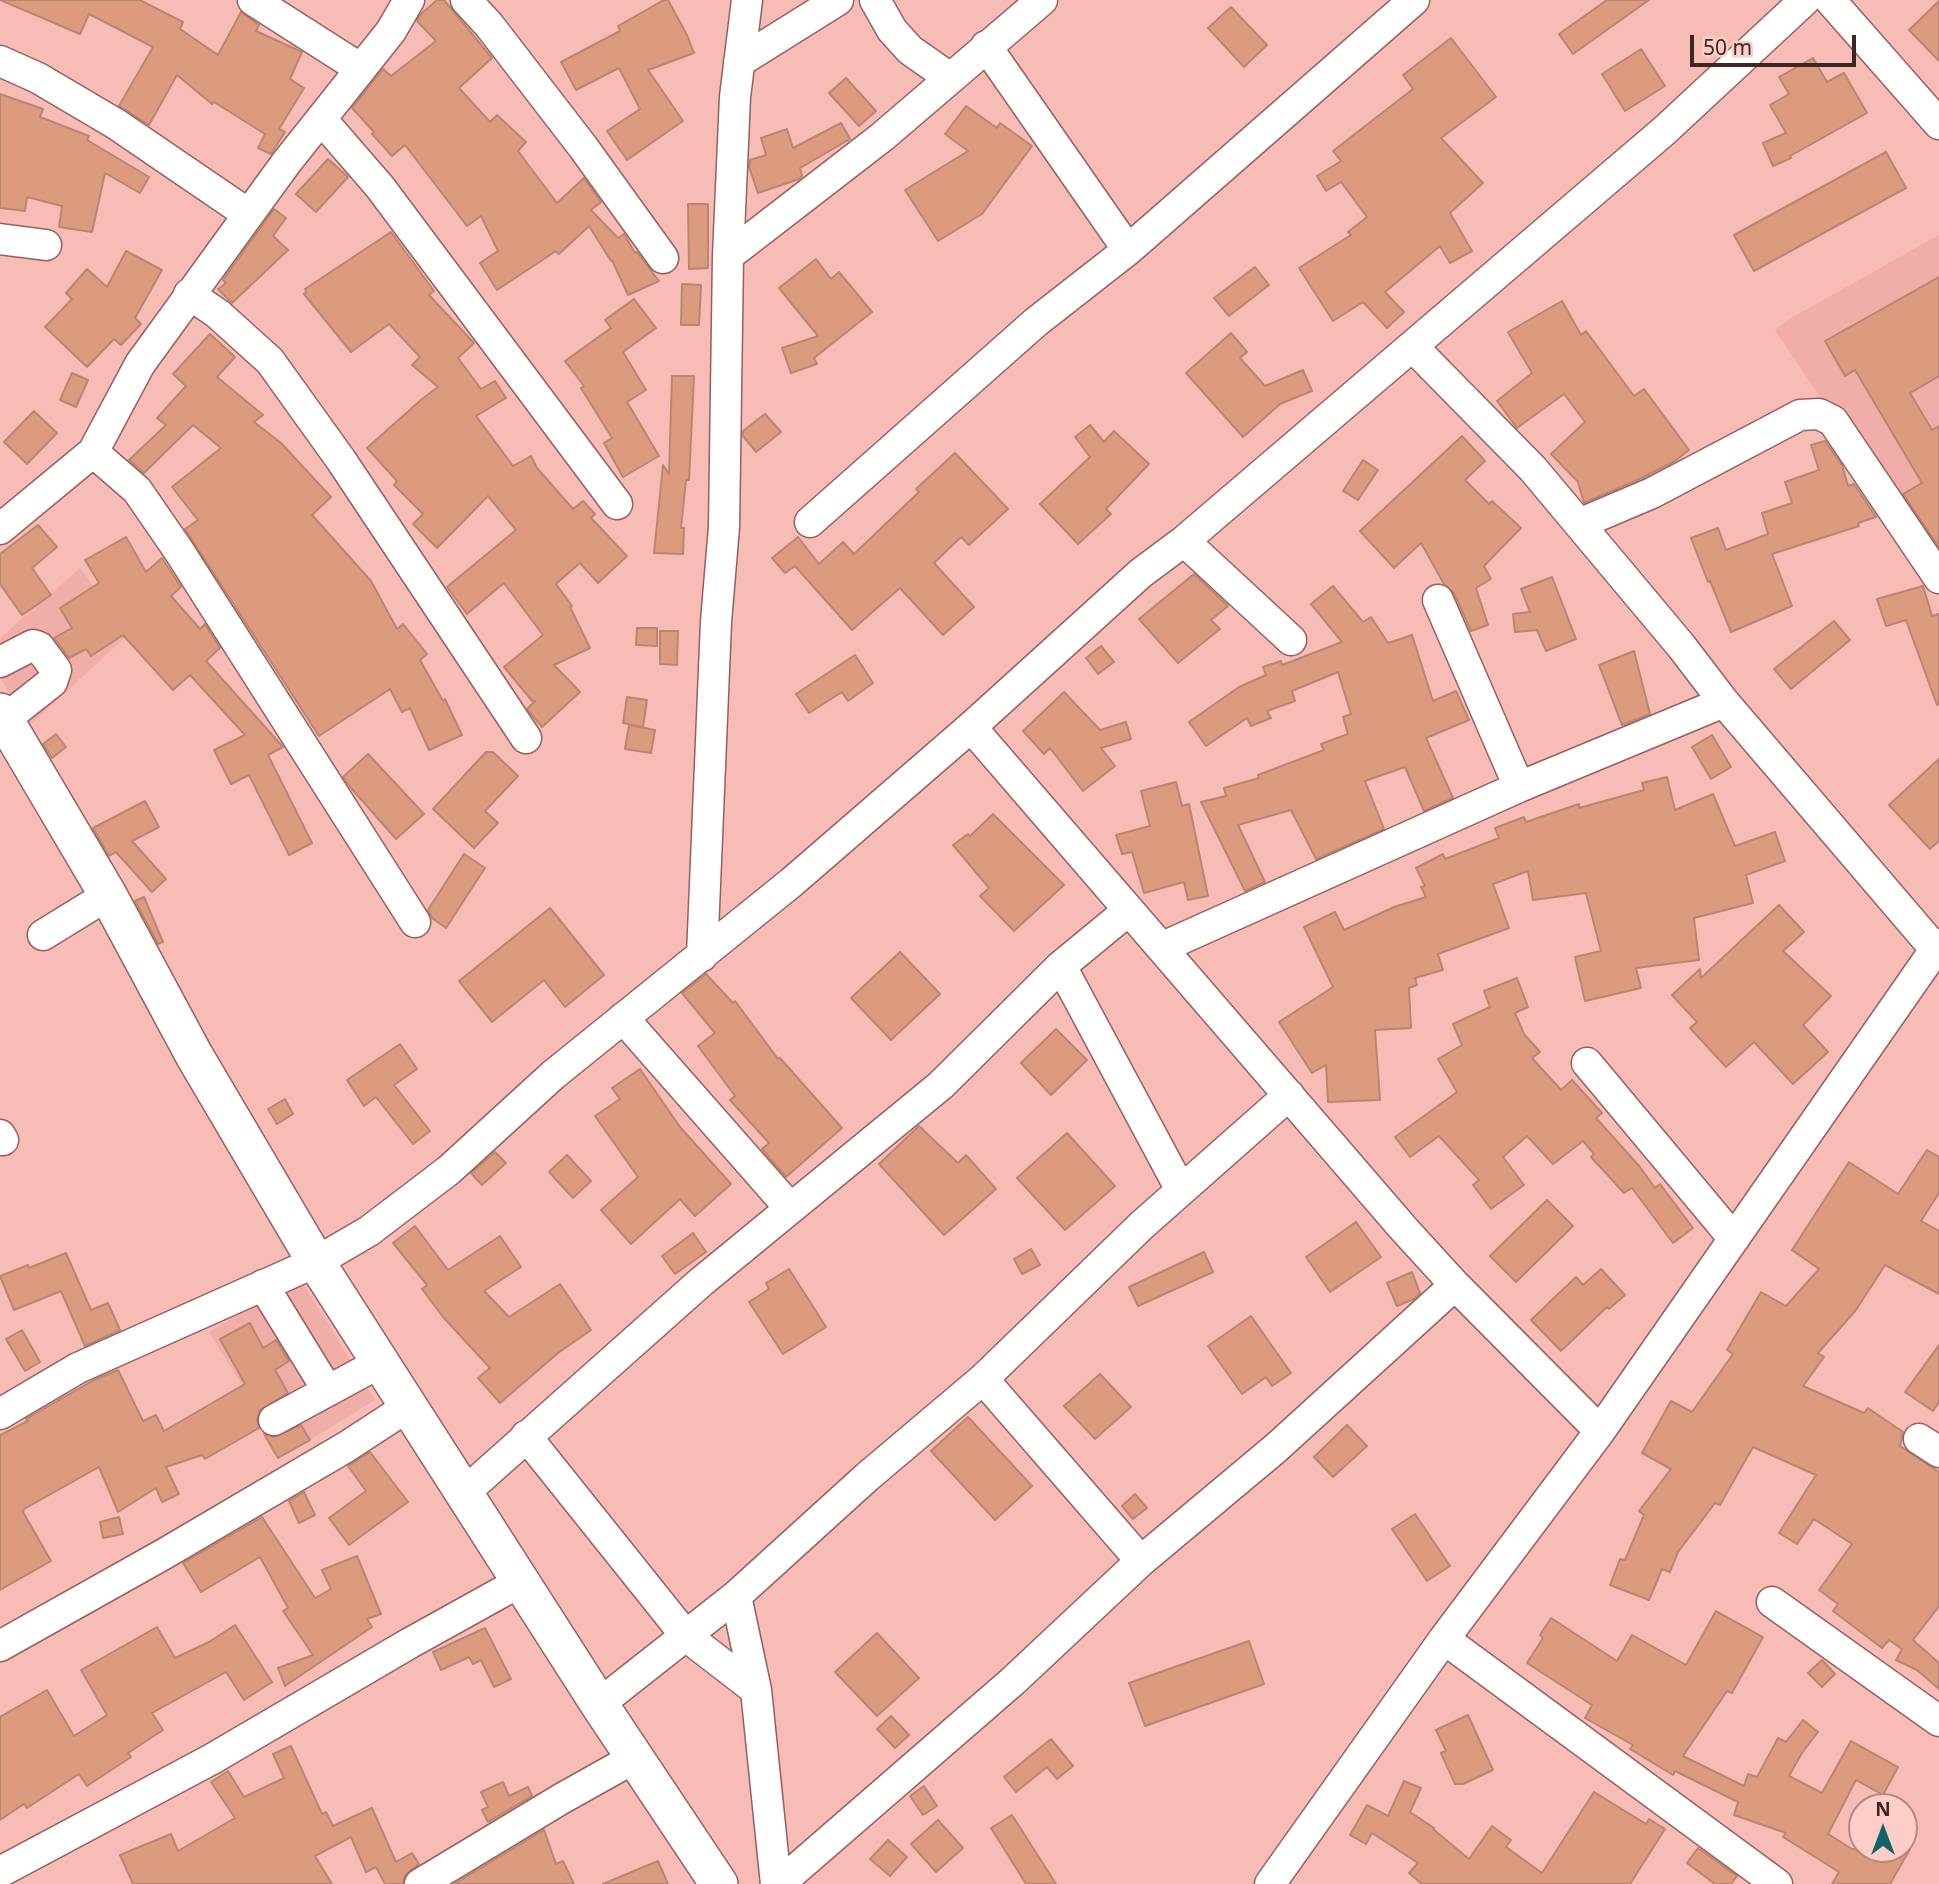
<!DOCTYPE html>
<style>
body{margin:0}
#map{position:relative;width:1939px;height:1884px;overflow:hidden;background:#f8bcb6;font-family:"Noto Sans",sans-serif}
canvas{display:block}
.north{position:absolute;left:1848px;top:1793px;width:70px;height:70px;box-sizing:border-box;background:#fecdc8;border:2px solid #b18a86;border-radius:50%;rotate:0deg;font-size:19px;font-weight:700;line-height:28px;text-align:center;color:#3d2624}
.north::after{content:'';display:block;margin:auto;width:24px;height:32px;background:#126269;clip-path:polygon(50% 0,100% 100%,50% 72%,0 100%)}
.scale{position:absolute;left:1690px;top:35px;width:166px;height:32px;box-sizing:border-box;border:4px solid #3d2624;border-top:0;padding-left:9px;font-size:21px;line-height:24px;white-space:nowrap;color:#3d2624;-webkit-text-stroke:5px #fecdc8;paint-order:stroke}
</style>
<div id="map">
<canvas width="1939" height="1884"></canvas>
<div class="north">N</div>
<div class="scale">50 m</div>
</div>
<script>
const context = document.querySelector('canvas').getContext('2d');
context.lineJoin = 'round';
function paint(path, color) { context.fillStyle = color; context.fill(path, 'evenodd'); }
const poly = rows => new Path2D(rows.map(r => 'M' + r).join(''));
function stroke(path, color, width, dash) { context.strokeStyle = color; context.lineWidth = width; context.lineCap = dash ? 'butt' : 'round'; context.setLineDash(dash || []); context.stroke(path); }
paint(poly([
 [1939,235,1939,574,1775,330,1791,318],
 [80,568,129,634,29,726,0,677,0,638],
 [299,1277,375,1400,286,1455,209,1332]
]), '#f1ada7');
const building = poly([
 [0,0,140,0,183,22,180,29,218,55,241,12,259,25,256,31,302,52,290,79,304,88,279,129,285,132,271,154,258,148,265,134,214,102,212,104,177,75,149,125,119,106,153,47,89,14,80,34,0,0],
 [437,0,444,0,492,58,459,88,490,122,497,115,526,142,518,151,557,203,584,178,601,202,591,210,618,238,624,234,635,253,637,252,659,281,628,295,612,260,611,261,589,226,559,254,556,251,497,290,480,263,498,251,481,216,467,226,405,145,392,156,372,134,374,132,352,108,383,69,391,76,436,41,417,21,421,14,437,0],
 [664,0,668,0,687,35,694,53,648,70,683,121,627,160,607,131,640,109,619,68,576,90,561,62,620,31,618,26,664,0],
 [1607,0,1649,0,1573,54,1559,34,1607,0],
 [1939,1,1939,61,1909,30,1939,1],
 [1231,7,1267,45,1244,67,1208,28,1231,7],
 [1451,38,1496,97,1441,138,1483,183,1450,213,1472,251,1450,263,1440,246,1385,292,1404,312,1387,328,1363,302,1333,321,1299,268,1351,235,1348,232,1367,217,1341,182,1326,191,1317,176,1341,161,1333,151,1413,89,1403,75,1451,38],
 [1641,49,1665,86,1625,111,1602,74,1641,49],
 [1813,58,1827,82,1844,73,1867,113,1790,156,1791,158,1773,166,1763,143,1786,133,1770,105,1789,94,1779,77,1813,58],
 [846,78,876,111,859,126,829,93,846,78],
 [0,94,43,109,40,117,89,136,87,140,149,177,140,193,105,173,92,232,59,227,62,206,27,197,25,211,0,208,0,94],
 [966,106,997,128,1000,123,1032,146,982,214,938,241,905,190,968,151,945,134,966,106],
 [841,123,850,139,800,168,802,176,799,179,758,193,749,167,750,160,766,155,761,138,787,129,793,148,841,123],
 [1886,152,1906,188,1754,271,1734,235,1886,152],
 [328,159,348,177,316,212,296,194,328,159],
 [688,204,708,204,708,268,689,269,688,204],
 [274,209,286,218,273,236,288,250,232,303,218,289,226,283,223,280,274,209],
 [391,232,434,291,429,295,474,343,458,358,481,389,495,381,506,398,476,416,513,466,531,456,537,468,573,509,583,501,595,514,591,518,627,556,598,583,580,563,556,584,572,606,570,607,590,648,554,665,580,692,542,727,527,709,535,701,533,702,504,667,543,635,504,583,467,614,447,587,516,530,488,496,437,548,413,524,423,514,394,485,397,481,367,448,422,399,438,387,412,365,420,357,389,324,351,352,304,294,306,292,305,289,391,232],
 [126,251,162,270,135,318,141,324,121,345,114,339,87,367,45,327,72,299,66,293,87,269,107,287,126,251],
 [816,259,831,279,839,272,872,312,814,358,817,364,791,373,782,348,818,336,779,288,816,259],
 [1255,267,1269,285,1229,316,1214,298,1255,267],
 [1939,277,1939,376,1910,393,1932,430,1939,426,1939,547,1903,494,1922,483,1855,370,1845,376,1825,341,1939,277],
 [682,284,701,285,699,325,681,325,682,284],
 [634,299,656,328,623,352,646,390,627,402,659,456,623,477,604,443,612,438,581,388,584,386,565,361,611,328,605,320,634,299],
 [1562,301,1581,335,1586,331,1634,396,1644,389,1689,450,1675,461,1644,477,1584,503,1578,482,1551,454,1585,422,1564,394,1517,428,1497,401,1532,373,1508,332,1562,301],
 [1231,333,1247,352,1240,358,1265,386,1303,370,1312,391,1280,404,1243,437,1186,373,1231,333],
 [210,334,235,357,217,377,263,415,254,422,281,443,331,497,312,515,371,581,397,629,403,624,427,654,420,660,443,701,445,699,462,735,429,750,410,708,402,712,390,689,319,736,185,529,198,520,172,487,221,448,193,425,144,473,129,460,166,425,157,418,186,386,173,374,210,334],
 [72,373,88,380,76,407,60,400,72,373],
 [672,376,694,376,689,480,686,480,681,528,684,528,683,554,654,553,663,465,669,474,672,376],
 [34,411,57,433,27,464,4,442,34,411],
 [765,414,781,432,756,452,743,436,743,431,765,414],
 [1090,425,1104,442,1114,431,1149,464,1106,509,1111,514,1078,544,1040,504,1090,457,1075,437,1090,425],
 [1462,436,1485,461,1465,480,1489,504,1492,501,1521,528,1484,566,1491,579,1476,588,1488,625,1471,631,1454,593,1444,584,1421,543,1394,568,1360,531,1462,436],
 [1825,441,1842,465,1848,486,1854,484,1876,517,1858,523,1859,526,1772,554,1792,606,1731,632,1710,581,1708,582,1691,538,1718,528,1726,550,1768,534,1762,513,1792,503,1785,482,1819,470,1811,445,1825,441],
 [955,453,1008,509,969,545,961,537,934,563,974,607,943,635,900,588,852,630,795,566,785,573,772,558,798,537,819,564,843,542,854,554,919,492,916,489,955,453],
 [1363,460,1378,470,1358,500,1343,491,1363,460],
 [38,525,57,547,32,568,51,595,22,615,0,584,0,554,38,525],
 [126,537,146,572,162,558,181,587,171,596,200,629,205,624,220,648,206,661,283,747,268,755,312,843,289,855,249,775,231,784,214,750,245,735,190,675,173,690,123,635,91,656,86,649,69,658,54,638,72,628,60,608,99,583,85,560,126,537],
 [1194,574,1228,606,1211,620,1220,629,1178,663,1139,619,1194,574],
 [1552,577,1576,639,1546,651,1537,630,1515,632,1513,614,1530,612,1521,589,1552,577],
 [1333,586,1363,622,1371,617,1388,643,1412,635,1433,701,1456,691,1469,720,1426,738,1453,798,1424,811,1405,767,1365,781,1384,829,1316,859,1291,810,1238,825,1265,882,1245,891,1201,802,1226,796,1224,788,1259,778,1258,775,1324,750,1321,744,1348,734,1343,717,1351,714,1338,672,1292,691,1295,701,1267,711,1271,718,1251,726,1247,718,1206,746,1189,722,1239,687,1266,675,1263,667,1281,661,1282,665,1342,642,1311,604,1333,586],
 [1923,586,1932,616,1939,614,1939,704,1937,705,1906,620,1886,626,1877,599,1923,586],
 [1834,621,1850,640,1791,689,1774,669,1834,621],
 [637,628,657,628,657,646,636,645,637,628],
 [660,631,678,631,677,665,660,664,660,631],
 [1101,646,1114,662,1098,674,1086,658,1101,646],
 [1634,651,1650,714,1622,725,1599,665,1634,651],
 [855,655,873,683,848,701,842,692,809,713,796,694,855,655],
 [1064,692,1100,730,1126,722,1131,739,1101,748,1115,766,1083,791,1050,748,1044,754,1023,731,1064,692],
 [627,697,647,700,643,727,623,723,627,697],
 [629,725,655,730,651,753,625,749,629,725],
 [56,734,66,747,52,758,43,744,56,734],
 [1712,735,1731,767,1711,779,1692,747,1712,735],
 [486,752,493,752,518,776,485,811,498,823,474,848,433,809,486,752],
 [368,754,424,814,396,839,351,788,343,777,368,754],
 [1939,759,1939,841,1930,849,1889,805,1939,759],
 [1667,777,1675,810,1713,794,1735,846,1775,832,1785,861,1746,875,1753,903,1694,918,1699,960,1636,968,1641,988,1585,1001,1575,957,1601,951,1586,893,1533,900,1528,871,1493,884,1509,928,1438,954,1443,970,1415,978,1417,985,1409,988,1411,1028,1375,1030,1380,1100,1328,1102,1326,1065,1312,1073,1279,1022,1333,987,1304,927,1335,912,1344,930,1394,907,1426,897,1421,887,1425,886,1416,868,1443,854,1445,859,1499,838,1495,828,1524,817,1526,822,1579,804,1579,808,1644,790,1642,783,1667,777],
 [1176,782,1182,806,1189,804,1208,896,1188,900,1184,882,1144,893,1132,852,1122,854,1116,835,1150,826,1141,791,1176,782],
 [145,801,159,827,132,841,166,879,152,892,116,852,109,856,93,828,145,801],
 [993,814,1064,885,1014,931,980,896,989,888,953,845,968,834,970,836,993,814],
 [464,854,485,868,446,928,432,918,428,910,464,854],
 [144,897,163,942,158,944,135,901,144,897],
 [1779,905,1804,932,1783,951,1831,996,1803,1025,1828,1052,1793,1084,1754,1042,1726,1067,1690,1028,1697,1022,1672,995,1700,969,1701,978,1779,905],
 [550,908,604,975,565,1007,544,980,492,1022,459,981,550,908],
 [900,952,940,994,891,1040,851,998,900,952],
 [706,974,733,1003,735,1001,778,1059,780,1058,842,1128,786,1177,762,1149,769,1143,730,1100,735,1096,698,1046,715,1033,682,993,706,974],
 [1517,978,1528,1007,1515,1013,1524,1034,1540,1052,1532,1058,1561,1090,1572,1080,1602,1113,1596,1118,1640,1167,1655,1188,1660,1184,1693,1228,1673,1243,1632,1188,1624,1193,1591,1157,1594,1154,1583,1141,1553,1164,1527,1136,1503,1157,1524,1185,1491,1209,1473,1185,1479,1180,1439,1136,1410,1157,1395,1137,1457,1092,1438,1059,1462,1045,1453,1024,1490,1007,1484,991,1517,978],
 [1056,1029,1087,1060,1051,1095,1021,1063,1056,1029],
 [400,1044,417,1069,394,1085,430,1131,413,1144,376,1097,364,1106,347,1080,400,1044],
 [640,1069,680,1127,731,1184,695,1216,680,1199,631,1244,601,1210,638,1177,595,1116,620,1099,612,1088,640,1069],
 [285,1099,293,1114,277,1124,268,1109,285,1099],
 [919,1126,958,1163,966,1155,996,1189,944,1235,879,1164,919,1126],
 [1067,1133,1115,1186,1065,1230,1017,1178,1067,1133],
 [1927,1150,1939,1157,1939,1193,1921,1221,1939,1231,1939,1294,1885,1265,1856,1310,1818,1353,1824,1357,1803,1386,1864,1413,1868,1408,1903,1432,1900,1446,1939,1472,1939,1606,1913,1640,1939,1663,1939,1689,1917,1670,1896,1660,1902,1649,1889,1640,1882,1648,1833,1611,1838,1604,1819,1590,1852,1544,1814,1519,1797,1544,1779,1533,1816,1475,1753,1447,1720,1505,1715,1503,1678,1552,1670,1572,1662,1569,1649,1600,1610,1585,1620,1559,1625,1560,1644,1515,1639,1511,1671,1469,1642,1453,1671,1401,1692,1412,1733,1354,1727,1350,1761,1292,1786,1306,1819,1269,1792,1250,1849,1162,1898,1194,1927,1150],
 [495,1152,506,1163,482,1185,471,1173,495,1152],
 [567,1155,591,1181,573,1198,549,1172,567,1155],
 [1547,1200,1573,1226,1516,1282,1490,1256,1547,1200],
 [1356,1222,1381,1257,1330,1292,1306,1257,1356,1222],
 [415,1226,448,1270,500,1236,521,1267,484,1291,509,1317,560,1284,591,1330,558,1353,500,1403,478,1378,490,1368,443,1317,422,1289,427,1285,393,1243,415,1226],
 [693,1233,706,1252,675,1274,662,1256,693,1233],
 [1031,1249,1040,1265,1022,1274,1014,1259,1031,1249],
 [1204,1252,1213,1272,1138,1306,1129,1287,1204,1252],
 [66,1253,91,1310,108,1303,120,1330,85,1346,61,1291,14,1310,0,1276,28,1265,29,1268,66,1253],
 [789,1269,826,1327,783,1354,749,1302,769,1289,766,1283,789,1269],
 [1601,1269,1625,1295,1609,1309,1607,1307,1561,1351,1531,1320,1576,1277,1583,1285,1601,1269],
 [1412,1272,1420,1293,1414,1299,1397,1306,1387,1283,1412,1272],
 [1251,1316,1291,1373,1272,1386,1266,1377,1242,1394,1208,1346,1251,1316],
 [250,1323,263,1348,276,1340,289,1361,275,1370,288,1393,260,1410,257,1419,259,1428,205,1459,202,1455,166,1467,179,1494,162,1502,156,1488,118,1512,99,1467,24,1509,23,1512,51,1561,0,1590,0,1435,28,1421,26,1419,94,1380,118,1370,143,1421,156,1415,164,1431,245,1384,220,1339,250,1323],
 [22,1330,40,1362,25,1371,6,1339,22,1330],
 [1939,1345,1939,1402,1933,1411,1905,1392,1939,1345],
 [1100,1374,1131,1407,1095,1439,1064,1406,1100,1374],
 [968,1417,1032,1486,995,1520,931,1451,968,1417],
 [301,1425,310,1440,278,1458,264,1434,274,1437,301,1425],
 [1347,1425,1367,1446,1333,1477,1314,1457,1347,1425],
 [370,1452,408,1502,349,1545,329,1518,366,1491,348,1466,370,1452],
 [304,1492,315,1515,299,1523,289,1501,304,1492],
 [1135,1494,1147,1508,1133,1519,1122,1506,1135,1494],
 [1415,1514,1450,1566,1427,1581,1392,1529,1415,1514],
 [119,1517,123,1534,103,1538,100,1522,119,1517],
 [262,1517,315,1598,331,1589,322,1570,357,1556,381,1614,367,1619,372,1627,285,1686,278,1668,313,1655,283,1611,288,1608,260,1557,201,1592,183,1563,262,1517],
 [1716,1611,1763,1637,1732,1693,1727,1691,1683,1756,1744,1786,1748,1774,1757,1777,1778,1738,1786,1742,1803,1720,1818,1732,1802,1753,1789,1776,1822,1793,1851,1741,1898,1767,1883,1795,1856,1780,1828,1834,1852,1849,1910,1849,1890,1884,1832,1884,1839,1872,1783,1837,1786,1833,1734,1815,1738,1802,1675,1771,1673,1775,1630,1749,1633,1745,1585,1718,1592,1705,1527,1663,1543,1638,1540,1635,1551,1618,1617,1661,1632,1635,1686,1665,1716,1611],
 [235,1625,272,1682,244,1700,226,1672,152,1713,163,1730,128,1753,131,1757,87,1786,79,1774,27,1808,24,1804,0,1820,0,1717,47,1690,74,1736,107,1715,81,1670,157,1627,175,1658,209,1642,235,1625],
 [485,1628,511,1679,494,1687,481,1660,473,1664,469,1657,441,1670,433,1652,485,1628],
 [877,1633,919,1678,877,1716,835,1672,877,1633],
 [1249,1641,1264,1684,1145,1726,1129,1683,1249,1641],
 [1822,1660,1835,1674,1822,1687,1808,1673,1822,1660],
 [1468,1715,1493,1770,1463,1784,1455,1784,1441,1753,1446,1751,1436,1730,1468,1715],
 [891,1716,909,1735,895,1748,877,1729,891,1716],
 [1051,1739,1073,1766,1057,1779,1047,1767,1016,1792,1004,1777,1051,1739],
 [291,1746,322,1814,326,1812,333,1826,372,1808,396,1862,412,1853,419,1864,405,1875,403,1884,385,1884,376,1867,366,1872,351,1837,315,1856,332,1884,133,1884,120,1855,171,1834,178,1851,235,1818,211,1782,228,1771,244,1797,284,1778,273,1754,291,1746],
 [1404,1781,1421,1788,1410,1812,1434,1828,1433,1829,1469,1859,1492,1826,1511,1840,1506,1847,1542,1873,1594,1792,1646,1824,1649,1819,1665,1829,1630,1884,1422,1884,1409,1873,1418,1863,1372,1833,1366,1844,1350,1835,1367,1805,1388,1816,1404,1781],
 [503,1782,509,1796,528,1787,532,1796,488,1822,482,1810,488,1807,481,1792,503,1782],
 [924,1786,937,1806,923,1815,910,1796,924,1786],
 [1012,1815,1056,1884,1026,1884,991,1828,1012,1815],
 [938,1820,963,1848,936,1872,911,1844,938,1820],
 [544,1830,556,1864,563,1861,574,1884,454,1884,544,1830],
 [888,1840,907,1857,890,1876,870,1859,888,1840],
 [1698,1848,1737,1876,1731,1884,1715,1884,1687,1863,1698,1848],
 [658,1861,668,1884,603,1884,658,1861]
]);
paint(building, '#dc9b7e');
stroke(building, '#b98670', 2);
const minor = poly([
 [253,0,361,69],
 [466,0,489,25,583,147,663,258],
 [875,0,892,30,910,50,950,78],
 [1830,0,1939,124],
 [986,46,1128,250],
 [0,61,38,78,116,124,248,214],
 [739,62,838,0],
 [322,120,380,187,617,504],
 [0,239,46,245],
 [728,256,882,137,1042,0],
 [189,294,218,314,270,361,341,460,526,738],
 [1413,347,1533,469,1682,647,1724,702,1935,949],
 [93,452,137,490,179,551,415,922],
 [810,522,1036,322,1128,250,1414,0],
 [1579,524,1652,493,1800,415,1819,414,1833,421,1939,578],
 [0,529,93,452,140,364,286,163,391,31,409,0],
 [1184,541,1291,640],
 [1438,600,1519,787],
 [0,662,33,645,39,647,56,670,52,682,4,720],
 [971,727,1403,1228,1455,1285,1600,1431],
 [43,935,108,895],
 [1163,947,1519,787,1724,702],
 [702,956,716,622,724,527,728,256,735,97,747,0],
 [1061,966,1181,1190],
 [623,1018,790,1208],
 [1587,1063,1734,1239],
 [0,1135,3,1140],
 [263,1285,328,1391],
 [983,1379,1141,1561],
 [0,1414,78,1368,316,1262,369,1231,449,1170,553,1075,792,882,971,727,1141,573,1184,541,1664,131,1805,0],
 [274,1420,381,1362],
 [526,1436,686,1636,756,1690],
 [1919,1439,1939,1452],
 [465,1492,701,1282,941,1085,1061,966,1129,910],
 [736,1596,756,1690,776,1884],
 [1772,1602,1939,1721],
 [1444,1639,1777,1884],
 [0,1646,164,1554,346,1447,409,1406],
 [599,1704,736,1596,867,1477,983,1379,1142,1225,1289,1095],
 [0,1872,212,1759,410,1643,520,1582],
 [420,1884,561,1799,636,1757],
 [779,1884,1013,1681,1141,1561,1276,1448,1455,1285],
 [1270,1884,1444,1639,1600,1431,1939,944]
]);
const major = poly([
 [0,712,108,895,194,1055,316,1262,599,1704,719,1884]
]);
stroke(minor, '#96605c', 33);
stroke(major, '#96605c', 40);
stroke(minor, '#fff', 30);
stroke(major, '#fff', 37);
</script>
